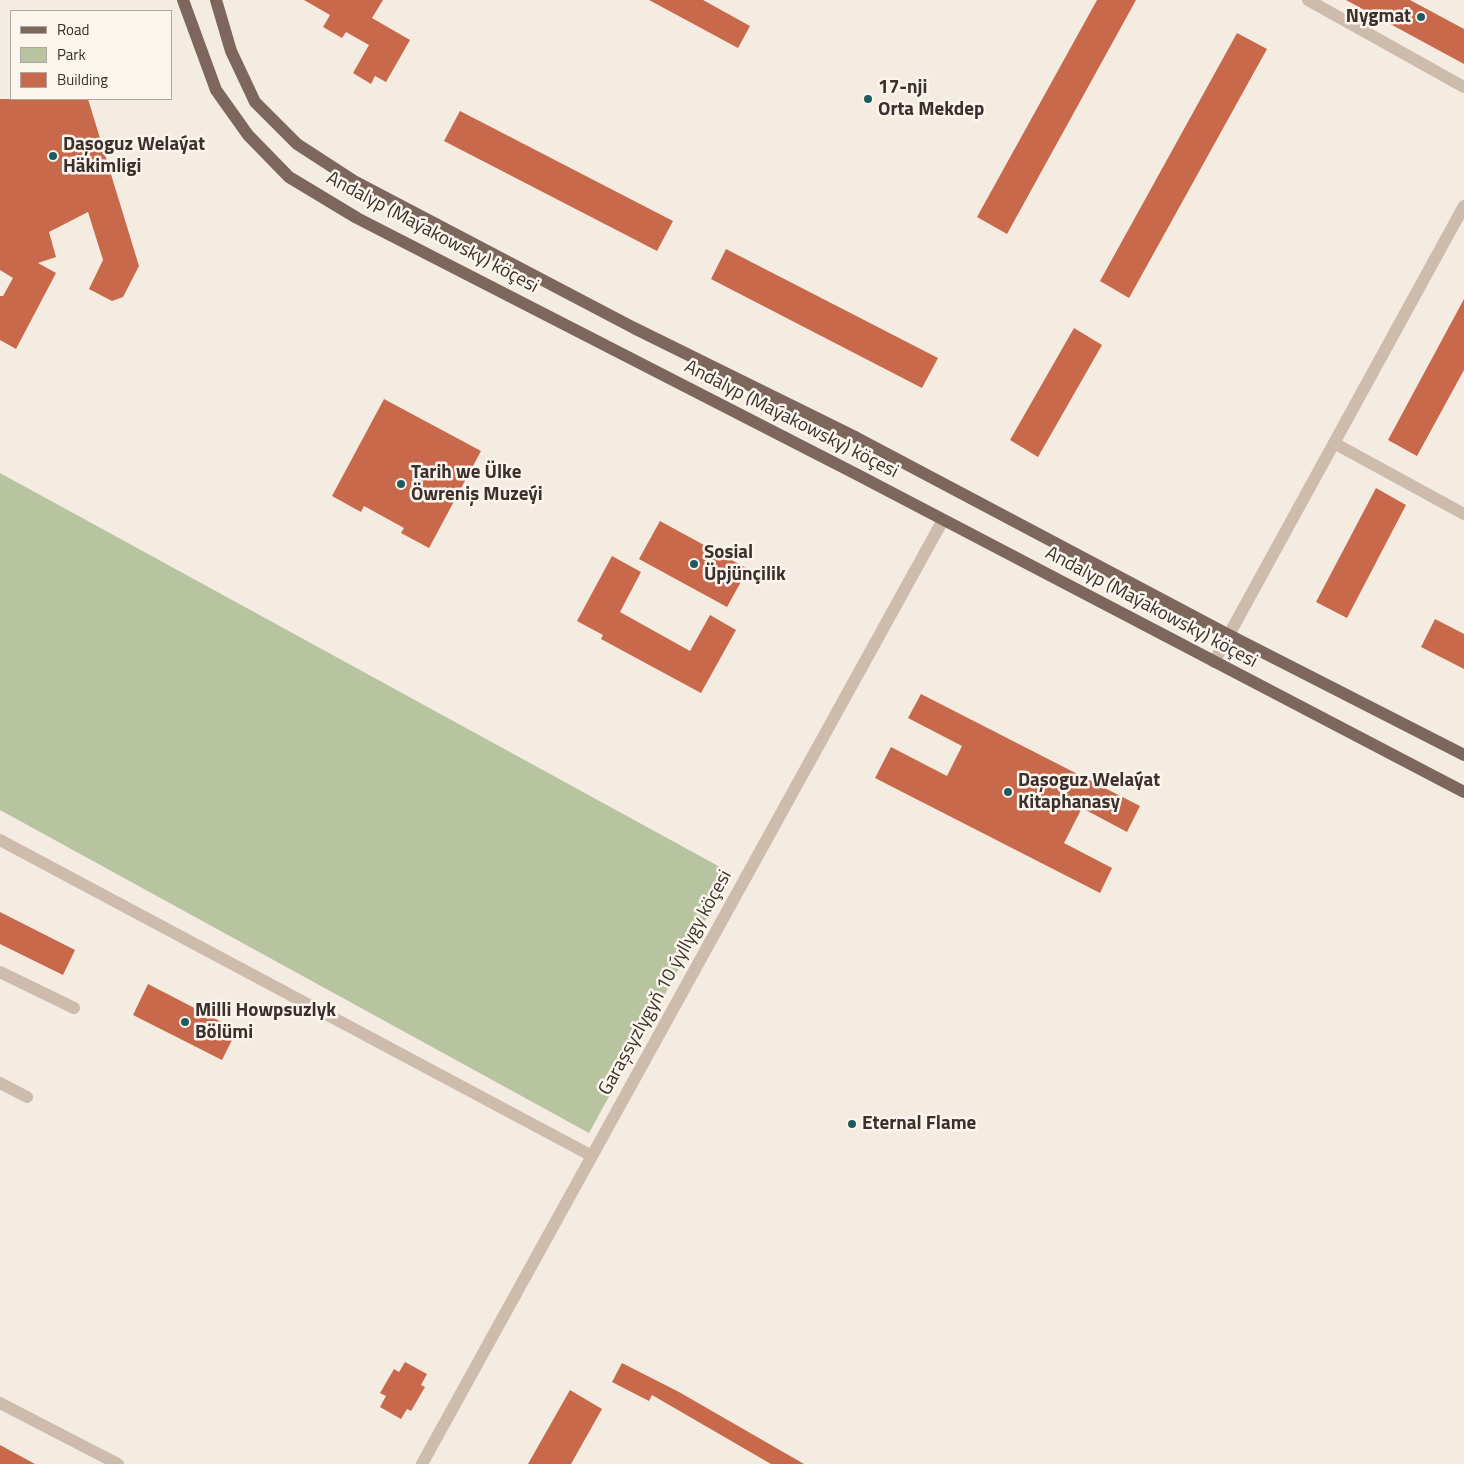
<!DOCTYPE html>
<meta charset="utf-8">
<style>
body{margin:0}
#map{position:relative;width:1464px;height:1464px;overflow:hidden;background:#f4ebe1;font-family:"Titillium Web",sans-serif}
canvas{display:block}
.legend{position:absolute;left:10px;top:10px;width:162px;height:90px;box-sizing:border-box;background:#fbf5ee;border:1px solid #aea6a0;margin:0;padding:6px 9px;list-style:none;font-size:15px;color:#3b302b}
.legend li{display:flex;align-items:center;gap:10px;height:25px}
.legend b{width:25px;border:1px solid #aea6a0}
</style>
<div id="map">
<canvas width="1464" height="1464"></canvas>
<ul class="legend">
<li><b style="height:6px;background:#7d675c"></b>Road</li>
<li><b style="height:14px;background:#b8c4a0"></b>Park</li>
<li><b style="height:14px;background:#c8694b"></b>Building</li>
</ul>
</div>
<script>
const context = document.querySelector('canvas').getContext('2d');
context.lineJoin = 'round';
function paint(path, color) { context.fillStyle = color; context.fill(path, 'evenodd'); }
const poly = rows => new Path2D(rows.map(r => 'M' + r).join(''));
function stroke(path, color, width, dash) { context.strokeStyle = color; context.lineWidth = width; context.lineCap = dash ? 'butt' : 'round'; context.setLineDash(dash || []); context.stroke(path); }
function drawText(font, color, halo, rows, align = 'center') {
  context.font = font + ' "Titillium Web",sans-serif'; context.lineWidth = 5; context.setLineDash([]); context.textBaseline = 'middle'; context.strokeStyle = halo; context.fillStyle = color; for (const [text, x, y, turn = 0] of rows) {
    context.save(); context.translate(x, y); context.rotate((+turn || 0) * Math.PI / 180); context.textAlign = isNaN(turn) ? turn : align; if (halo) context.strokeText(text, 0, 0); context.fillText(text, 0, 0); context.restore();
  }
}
paint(poly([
 [0,473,731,873,589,1133,0,810]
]), '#b8c4a0');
paint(poly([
 [304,0,383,0,372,18,410,40,386,82,375,76,371,84,353,73,369,45,346,32,342,38,323,27,330,15],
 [649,0,703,0,750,26,738,48],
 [1097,0,1136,0,1007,234,977,217],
 [1346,0,1410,0,1464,29,1464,64],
 [1237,33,1267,49,1129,298,1100,281],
 [0,99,88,99,139,266,123,297,112,301,89,289,103,260,88,212,49,232,56,257,38,263,56,273,16,349,0,340,0,296,3,296,13,278,0,270],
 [460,111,673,221,657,251,444,141],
 [726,249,938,358,922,388,711,279],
 [1464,299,1464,370,1417,456,1388,440],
 [1074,328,1102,345,1038,457,1010,440],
 [384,399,481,451,429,548,401,533,404,528,364,506,361,512,332,496],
 [1376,488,1406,505,1347,618,1316,602],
 [660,521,748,569,727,607,639,559],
 [612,556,641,572,620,612,690,651,710,615,736,630,701,693,601,639,603,635,577,621],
 [1435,619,1464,634,1464,669,1421,647],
 [921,694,1140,806,1127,832,1082,808,1064,843,1112,868,1100,893,875,778,891,747,947,776,962,746,908,718],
 [0,912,75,950,63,975,0,944],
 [148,984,237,1030,222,1060,133,1015],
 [405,1362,427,1374,421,1385,425,1387,411,1411,407,1409,401,1419,380,1407,386,1396,380,1393,394,1369,399,1372],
 [622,1363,679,1392,804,1464,771,1464,652,1395,649,1401,612,1382],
 [570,1390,602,1409,571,1464,528,1464],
 [0,1445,35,1464,0,1464]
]), '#c8694b');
stroke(poly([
 [1308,0,1464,87],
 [1334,443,1464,514],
 [1214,662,1464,206],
 [0,840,592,1156],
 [0,972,74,1008],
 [0,1083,27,1097],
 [0,1403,118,1464],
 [422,1464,943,520]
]), '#cdbbac', 12);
stroke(poly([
 [183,0,216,90,248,135,289,177,357,218,858,475,1464,792],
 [216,0,231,51,255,102,297,144,354,181,634,328,857,438,1229,635,1464,755]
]), '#7d675c', 12);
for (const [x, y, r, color] of [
 [1421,17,5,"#1f5a5e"],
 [868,99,5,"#1f5a5e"],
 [53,156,5,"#1f5a5e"],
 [401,484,5,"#1f5a5e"],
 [694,564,5,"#1f5a5e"],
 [1008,792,5,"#1f5a5e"],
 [185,1022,5,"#1f5a5e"],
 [852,1124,5,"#1f5a5e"]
]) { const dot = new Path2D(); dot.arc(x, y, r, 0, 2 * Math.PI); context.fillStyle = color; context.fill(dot); stroke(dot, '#fbf5ee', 2); }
drawText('bold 19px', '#3b302b', '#fbf5ee', [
 ["Nygmat",1411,17,"right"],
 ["17-nji",878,88],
 ["Orta Mekdep",878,110],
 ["Daşoguz Welaýat",63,145],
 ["Häkimligi",63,167],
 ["Tarih we Ülke",411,473],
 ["Öwreniş Muzeýi",411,495],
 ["Sosial",704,553],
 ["Üpjünçilik",704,575],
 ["Daşoguz Welaýat",1018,781],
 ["Kitaphanasy",1018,803],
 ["Milli Howpsuzlyk",195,1011],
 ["Bölümi",195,1033],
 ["Eternal Flame",862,1124]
], 'left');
drawText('19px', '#3b302b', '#fbf5ee', [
 ["Andalyp (Maýakowsky) köçesi",432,233,28],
 ["Andalyp (Maýakowsky) köçesi",791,420,27],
 ["Andalyp (Maýakowsky) köçesi",1151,608,28],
 ["Garaşsyzlygyň 10 ýyllygy köçesi",666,983,-61]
]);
</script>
